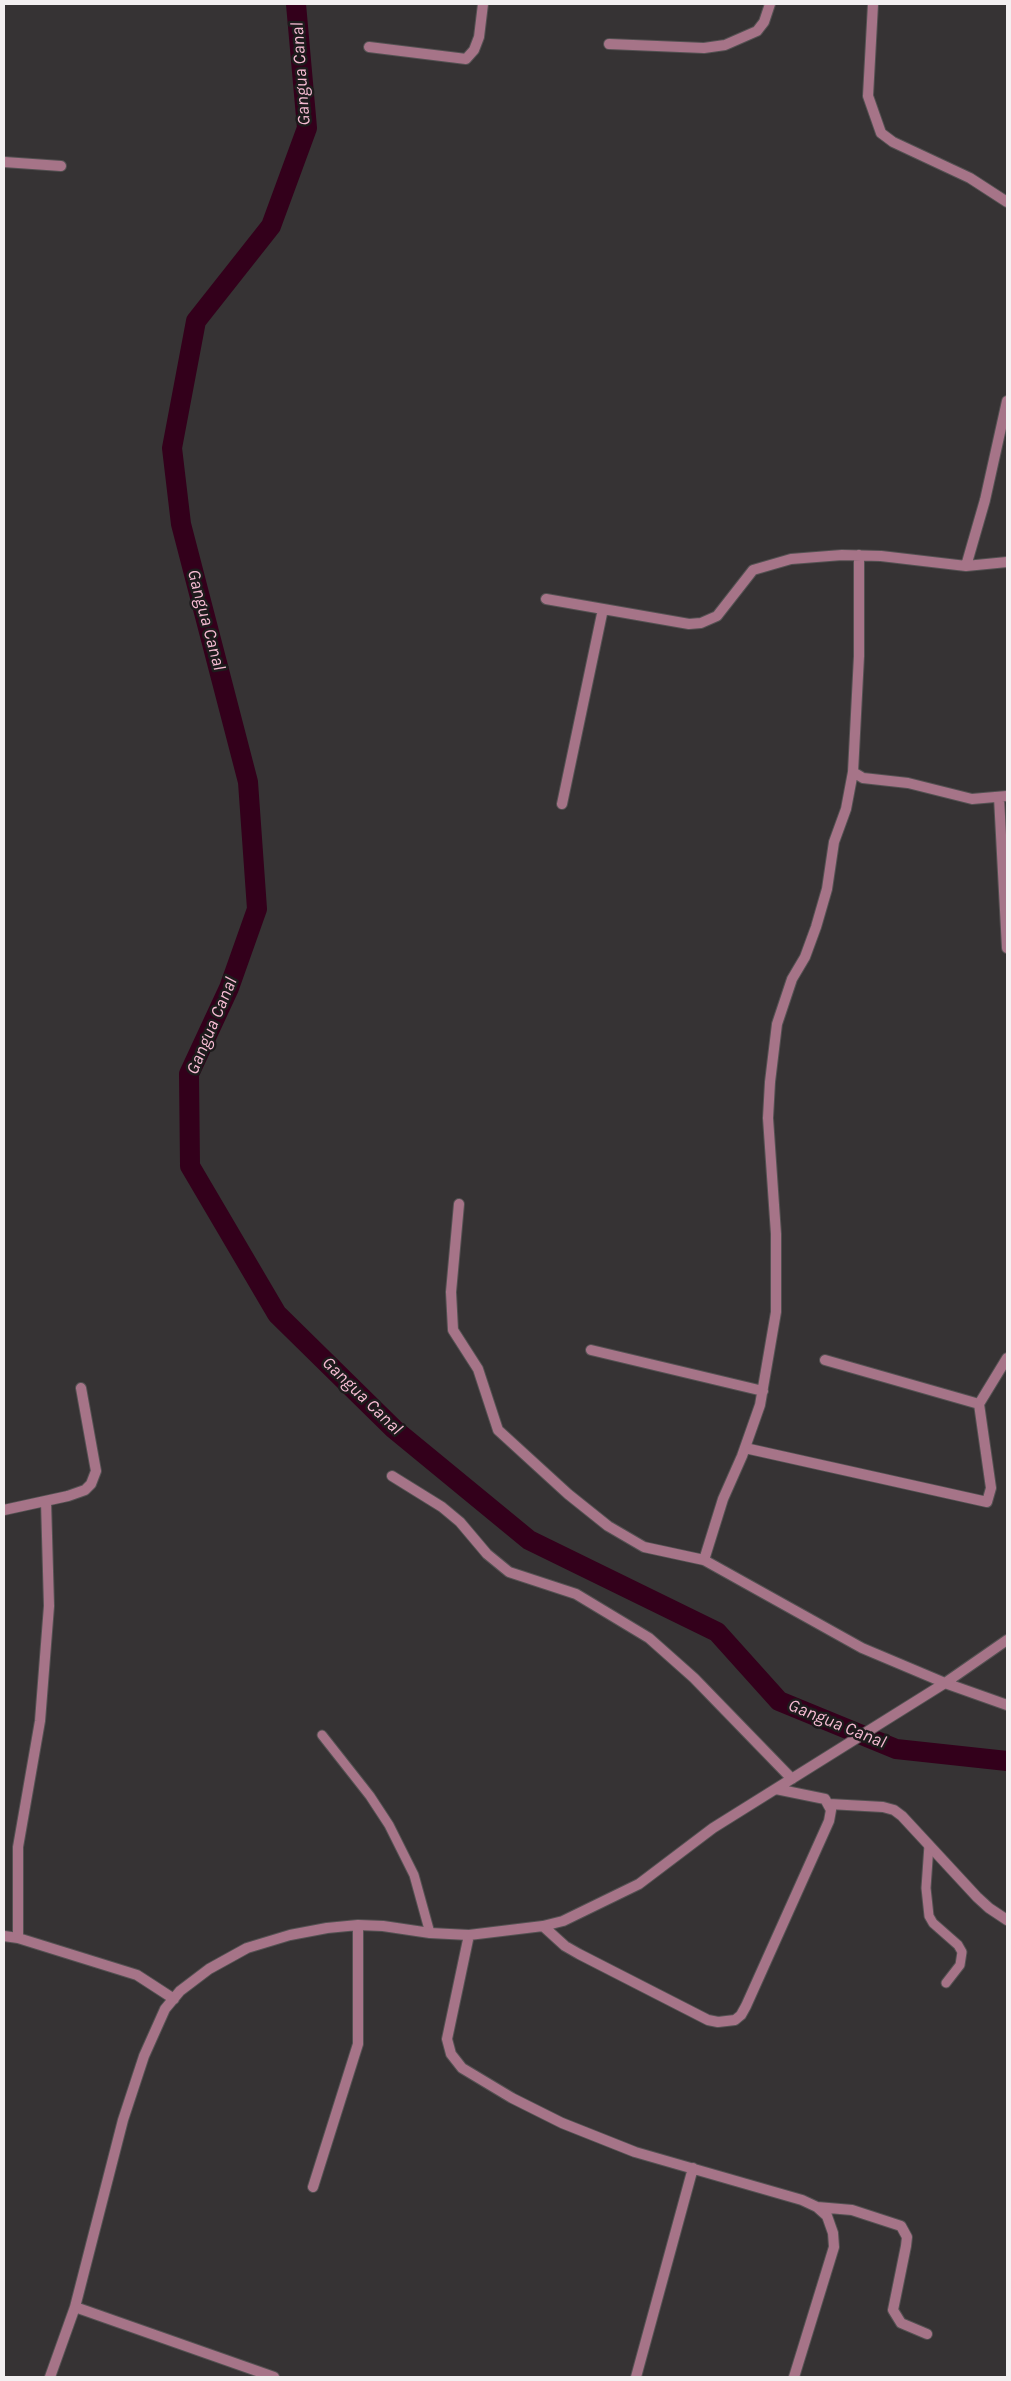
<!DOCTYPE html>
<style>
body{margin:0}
#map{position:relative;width:1011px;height:2381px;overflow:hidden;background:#363334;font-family:Karla,sans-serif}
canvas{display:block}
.frame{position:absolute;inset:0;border:5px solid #f3f0f1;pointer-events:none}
</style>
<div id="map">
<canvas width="1011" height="2381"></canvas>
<div class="frame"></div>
</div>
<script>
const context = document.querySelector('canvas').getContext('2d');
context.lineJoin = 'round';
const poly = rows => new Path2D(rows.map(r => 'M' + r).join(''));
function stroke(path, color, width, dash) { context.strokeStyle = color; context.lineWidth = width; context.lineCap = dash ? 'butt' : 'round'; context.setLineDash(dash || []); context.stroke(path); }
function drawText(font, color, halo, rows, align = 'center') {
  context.font = font + ' Karla,sans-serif'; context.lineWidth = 5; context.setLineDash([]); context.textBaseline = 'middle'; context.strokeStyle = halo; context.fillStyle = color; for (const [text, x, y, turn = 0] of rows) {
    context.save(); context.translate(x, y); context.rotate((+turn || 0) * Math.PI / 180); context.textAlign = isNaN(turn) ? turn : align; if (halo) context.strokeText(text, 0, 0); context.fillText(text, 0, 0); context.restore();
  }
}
stroke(poly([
 [296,4,307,128,271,226,196,321,172,448,181,524,248,782,257,909,229,988,189,1074,190,1166,277,1314,394,1429,529,1540,717,1632,779,1701,896,1749,1007,1761]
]), '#33001b', 20);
const service = poly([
 [322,1735,370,1796,389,1825,414,1875,430,1933],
 [929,1845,926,1888,929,1916,933,1923,958,1945,962,1952,960,1965,946,1983]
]);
const minor = poly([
 [873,4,868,96,881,133,893,142,970,178,1007,202],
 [609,44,704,48,725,45,757,31,764,22,770,4],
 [369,47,466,59,474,50,479,37,483,4],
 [4,162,61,166],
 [966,566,985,500,1007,401],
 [546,599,689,624,701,623,717,616,753,570,791,559,842,555,881,556,966,566,1007,562],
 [853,772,863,778,908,783,972,799,1007,796],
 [999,797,1007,948],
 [562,804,603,609],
 [459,1204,451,1292,453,1330,478,1369,498,1430,568,1494,608,1526,644,1547,704,1560,862,1648,945,1683,1007,1705],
 [591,1350,763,1391],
 [825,1360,979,1404],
 [745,1448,987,1502,991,1488,979,1404,1007,1358],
 [392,1476,442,1507,460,1522,487,1554,509,1572,576,1594,649,1638,694,1678,792,1779],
 [4,1510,68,1496,85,1490,91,1484,96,1471,81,1388],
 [704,1560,723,1499,742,1456,760,1405,776,1312,776,1234,768,1118,770,1082,777,1024,792,979,805,957,816,927,827,889,834,842,846,809,853,772,859,656,859,555],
 [829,1804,883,1807,894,1810,902,1816,977,1897,989,1908,1007,1920],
 [543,1926,565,1946,579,1954,708,2020,718,2022,735,2020,741,2015,746,2006,829,1821,831,1810,825,1799,776,1789],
 [469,1935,447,2039,451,2054,462,2068,512,2098,562,2123,635,2152,802,2200,817,2207,827,2216,833,2233,834,2247,794,2377],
 [4,1936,18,1938,137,1975,174,1999],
 [18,1938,18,1847,40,1721,49,1606,46,1501],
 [313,2187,358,2044,358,1925],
 [817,2207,852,2210,901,2226,907,2237,906,2246,893,2310,901,2323,927,2334],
 [75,2307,274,2377],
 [50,2377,75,2307,123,2120,144,2056,165,2009,180,1991,209,1969,247,1948,290,1935,327,1928,358,1925,383,1926,430,1933,469,1935,543,1926,563,1921,639,1884,713,1828,945,1683,1007,1640],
 [636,2377,693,2168]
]);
stroke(service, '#545152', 11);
stroke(minor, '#545152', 12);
stroke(service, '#a67488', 9);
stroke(minor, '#a67488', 10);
drawText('italic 18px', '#f5bbd2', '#1d1b1c', [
 ["Gangua Canal",301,74,-94],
 ["Gangua Canal",206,620,75],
 ["Gangua Canal",212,1026,-67],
 ["Gangua Canal",362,1396,44],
 ["Gangua Canal",837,1724,22]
]);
</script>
